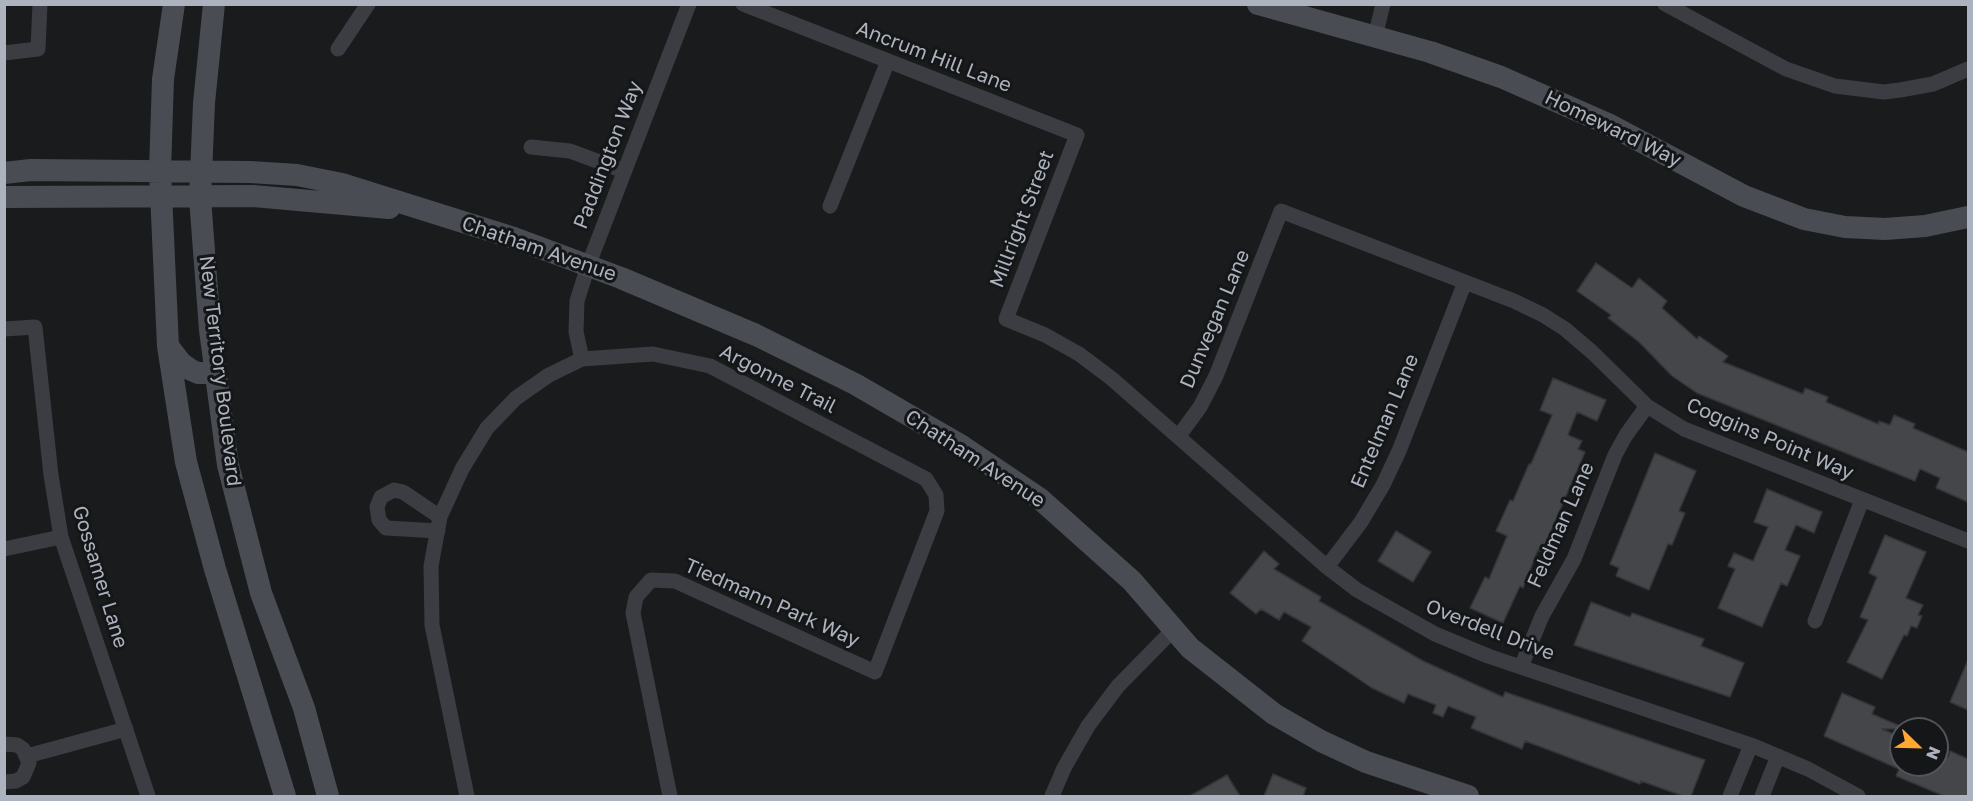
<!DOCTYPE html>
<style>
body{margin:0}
#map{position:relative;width:1973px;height:801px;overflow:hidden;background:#1a1b1d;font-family:"Golos Text",sans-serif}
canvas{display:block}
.frame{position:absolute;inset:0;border:6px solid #acb3be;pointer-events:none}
.north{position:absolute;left:1889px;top:717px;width:60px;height:60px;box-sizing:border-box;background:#151618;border:2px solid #51555a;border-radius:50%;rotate:113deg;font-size:16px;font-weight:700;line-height:24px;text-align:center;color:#acb3be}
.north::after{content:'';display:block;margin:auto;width:21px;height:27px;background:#ffa731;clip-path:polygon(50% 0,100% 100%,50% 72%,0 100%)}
</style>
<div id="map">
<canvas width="1973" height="801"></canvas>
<div class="frame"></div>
<div class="north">N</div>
</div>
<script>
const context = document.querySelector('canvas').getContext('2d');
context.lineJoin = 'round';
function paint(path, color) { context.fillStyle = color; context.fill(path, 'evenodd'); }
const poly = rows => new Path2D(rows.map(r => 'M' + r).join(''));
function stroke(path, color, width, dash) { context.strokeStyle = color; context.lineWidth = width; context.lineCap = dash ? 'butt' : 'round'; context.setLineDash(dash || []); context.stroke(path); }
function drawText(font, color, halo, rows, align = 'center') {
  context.font = font + ' "Golos Text",sans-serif'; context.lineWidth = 6; context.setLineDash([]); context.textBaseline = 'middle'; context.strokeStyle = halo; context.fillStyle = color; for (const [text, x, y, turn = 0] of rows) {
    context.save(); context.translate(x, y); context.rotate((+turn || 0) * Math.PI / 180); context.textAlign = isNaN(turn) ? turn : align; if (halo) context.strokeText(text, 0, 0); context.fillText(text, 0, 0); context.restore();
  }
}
const building = poly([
 [1596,263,1632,288,1639,278,1667,301,1662,308,1697,339,1699,336,1728,356,1723,362,1803,394,1805,388,1828,397,1826,402,1878,424,1879,421,1890,425,1894,415,1915,424,1913,428,1968,452,1968,502,1936,488,1940,478,1920,469,1915,481,1697,393,1672,376,1639,342,1608,318,1611,315,1577,291,1596,263],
 [1553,378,1606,400,1597,421,1577,412,1568,435,1582,441,1578,449,1585,452,1542,552,1538,550,1523,588,1520,586,1503,623,1470,608,1485,577,1489,579,1507,536,1496,531,1510,500,1513,501,1529,464,1531,464,1552,415,1540,410,1553,378],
 [1655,453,1696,471,1679,511,1685,513,1672,545,1668,544,1649,590,1616,576,1619,568,1610,564,1655,453],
 [1767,489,1822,512,1814,533,1796,525,1785,550,1800,556,1787,586,1781,583,1762,627,1718,608,1735,569,1728,566,1734,553,1753,561,1768,527,1754,522,1767,489],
 [1396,531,1431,552,1413,582,1378,561,1396,531],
 [1885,535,1926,552,1906,598,1923,605,1918,615,1922,616,1917,628,1911,626,1907,636,1904,635,1882,679,1847,662,1868,620,1860,617,1877,577,1869,573,1885,535],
 [1264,551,1279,564,1274,569,1321,597,1319,601,1423,661,1503,697,1505,692,1705,760,1691,796,1683,796,1641,781,1640,784,1525,741,1522,749,1471,728,1476,717,1448,706,1443,717,1433,713,1436,705,1408,694,1404,703,1372,688,1302,641,1311,627,1284,612,1279,620,1261,609,1256,614,1230,593,1264,551],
 [1591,602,1630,617,1632,613,1704,639,1701,646,1744,663,1730,697,1574,645,1591,602],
 [1968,660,1968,710,1950,702,1968,660],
 [1842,693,1875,707,1872,714,1907,729,1882,729,1901,737,1901,765,1937,765,1937,753,1948,757,1950,751,1968,759,1968,796,1944,796,1896,776,1899,769,1824,736,1842,693],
 [1273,774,1306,788,1303,796,1264,796,1273,774],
 [1227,775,1240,796,1190,796,1227,775]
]);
paint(building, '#44464a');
stroke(building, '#343539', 1.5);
stroke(poly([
 [743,4,1077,135,1006,319,1045,335,1079,354,1111,378,1327,567,1357,590,1435,634,1488,656,1751,745,1808,769,1858,796],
 [1665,4,1786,69,1835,86,1884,92,1900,90,1933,84,1968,69],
 [1375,37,1383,4],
 [338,49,368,4],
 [4,53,38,49,40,4],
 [531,147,570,151,624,171],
 [830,206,888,61],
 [4,329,35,327,51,475,61,537,148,796],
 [582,359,576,332,577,301,588,266,689,4],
 [1178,437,1200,407,1216,376,1281,211,1514,301,1543,315,1565,329,1592,352,1647,406,1684,429,1968,541],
 [438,531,386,528,379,520,377,507,381,497,394,490,403,492,440,517],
 [4,549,61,537],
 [1327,567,1361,522,1383,485,1399,451,1465,282],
 [1815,621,1862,500],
 [1521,667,1542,616,1574,559,1615,455,1626,435,1647,406],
 [4,744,17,745,23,749,29,763,23,777,16,781,4,782],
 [27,756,126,729],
 [467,796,432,625,431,566,440,517,462,469,487,428,516,398,549,375,582,359,653,354,710,366,926,479,936,495,937,511,875,672,675,581,651,580,636,597,633,613,670,796],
 [1052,796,1064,768,1088,726,1118,686,1174,629],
 [1730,796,1751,745],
 [1762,796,1778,756]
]), '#3b3d43', 15);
stroke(poly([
 [174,4,163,79,160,171,168,346,186,462,215,569,285,796],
 [214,4,204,103,200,198,210,330,228,465,261,593,304,708,328,796],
 [1258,4,1430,52,1501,77,1608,124,1744,196,1804,219,1845,227,1885,229,1925,226,1968,217],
 [4,173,31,170,250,172,297,175,342,184,514,238,621,278,756,335,855,384,962,446,1039,498,1132,581,1190,648,1274,714,1321,741,1366,762,1468,796],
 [4,197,253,196,389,208],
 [168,346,181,363,191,370,198,373,216,373]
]), '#494c53', 22);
drawText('20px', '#acb3be', '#151618', [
 ["Ancrum Hill Lane",934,57,21],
 ["Homeward Way",1613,129,26],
 ["Paddington Way",608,155,-69],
 ["Millright Street",1022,219,-69],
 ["Chatham Avenue",539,249,19],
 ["Dunvegan Lane",1215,319,-67],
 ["New Territory Boulevard",220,371,83],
 ["Argonne Trail",778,379,27],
 ["Entelman Lane",1385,421,-67],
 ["Coggins Point Way",1770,439,23],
 ["Chatham Avenue",975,459,33],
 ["Feldman Lane",1561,525,-66],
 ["Gossamer Lane",100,577,73],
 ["Tiedmann Park Way",772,603,24],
 ["Overdell Drive",1490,630,21]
]);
</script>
